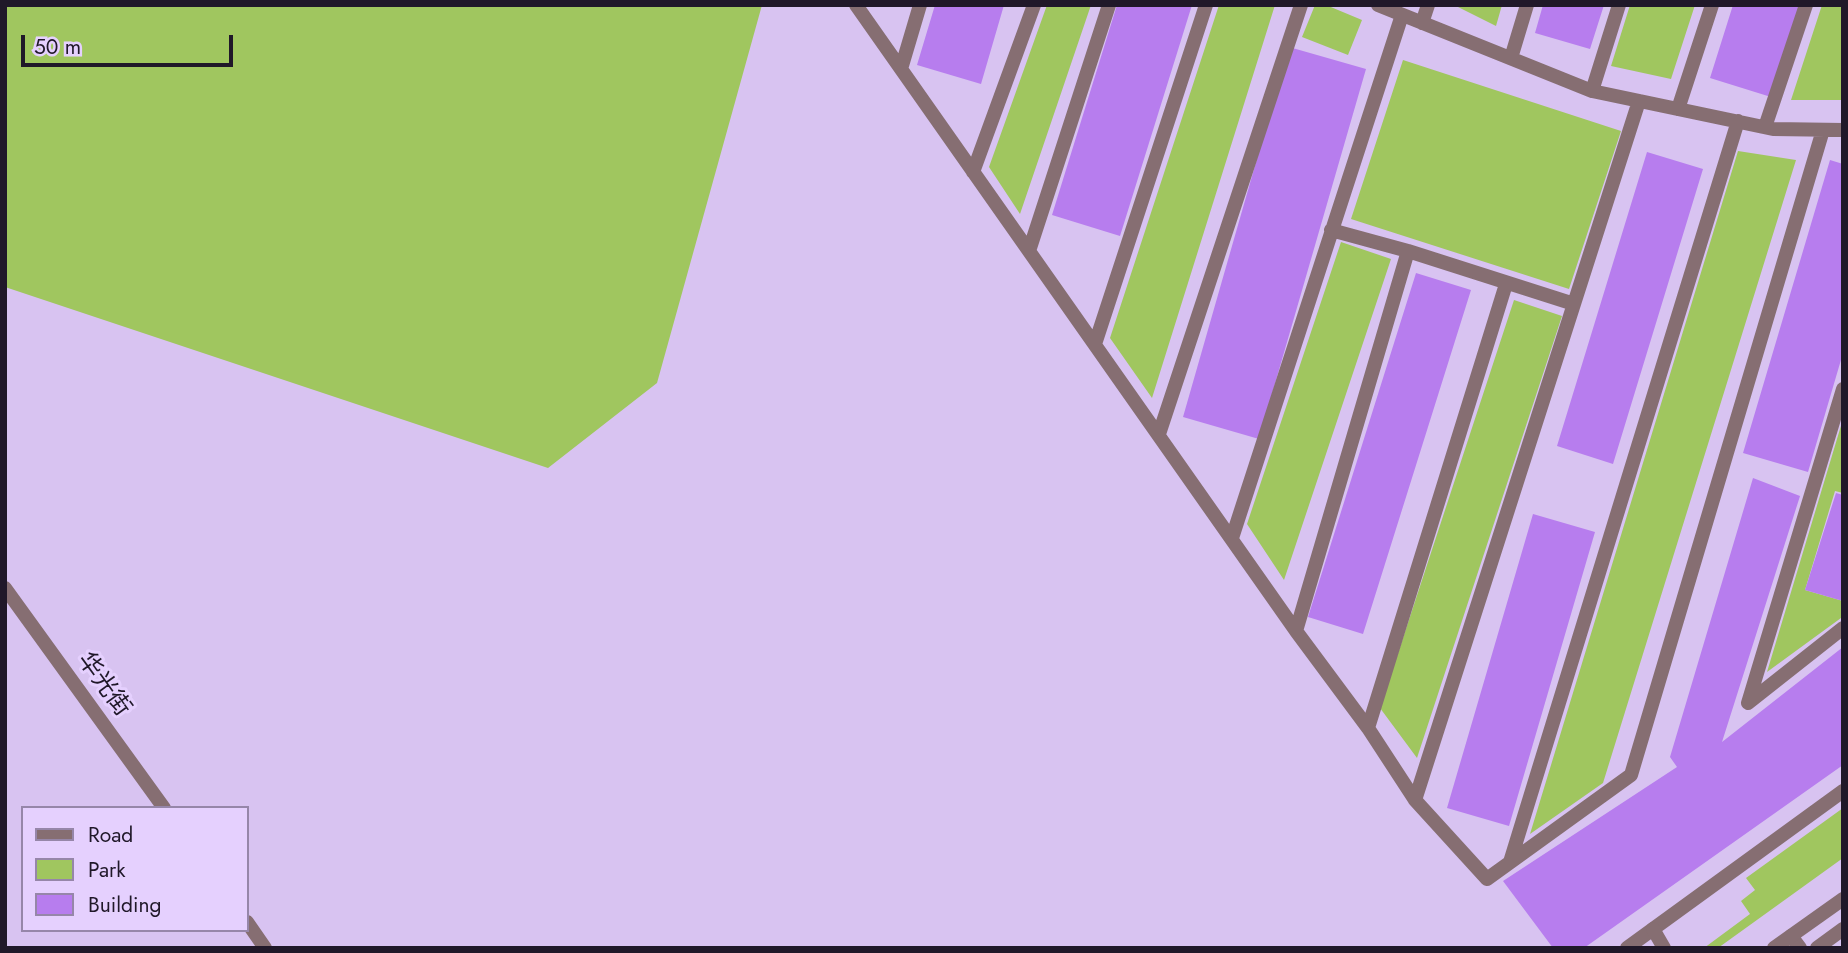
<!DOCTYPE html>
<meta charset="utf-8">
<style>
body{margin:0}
#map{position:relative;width:1848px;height:953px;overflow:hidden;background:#d8c3f1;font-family:Jost,sans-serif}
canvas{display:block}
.frame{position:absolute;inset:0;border:7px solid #201829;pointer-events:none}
.legend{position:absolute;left:21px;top:806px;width:228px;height:126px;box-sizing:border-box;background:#e5d0fe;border:2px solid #9686a9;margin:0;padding:9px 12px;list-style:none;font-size:21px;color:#201829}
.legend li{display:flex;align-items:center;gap:14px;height:35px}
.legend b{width:35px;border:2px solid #9686a9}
.scale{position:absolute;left:21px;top:35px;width:212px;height:32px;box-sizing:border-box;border:4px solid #201829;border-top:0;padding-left:9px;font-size:21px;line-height:24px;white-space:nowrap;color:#201829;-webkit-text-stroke:5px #e5d0fe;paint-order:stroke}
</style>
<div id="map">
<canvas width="1848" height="953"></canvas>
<div class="frame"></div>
<ul class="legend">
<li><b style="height:9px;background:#866e72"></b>Road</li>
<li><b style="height:19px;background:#a0c65f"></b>Park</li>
<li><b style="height:19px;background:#b77dee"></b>Building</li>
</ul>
<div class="scale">50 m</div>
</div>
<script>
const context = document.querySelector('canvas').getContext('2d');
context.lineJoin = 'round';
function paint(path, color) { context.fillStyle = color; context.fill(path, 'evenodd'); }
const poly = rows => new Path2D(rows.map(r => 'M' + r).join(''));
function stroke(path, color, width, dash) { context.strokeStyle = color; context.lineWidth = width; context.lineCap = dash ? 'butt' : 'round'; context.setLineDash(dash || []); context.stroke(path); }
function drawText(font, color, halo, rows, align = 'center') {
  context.font = font + ' Jost,"Noto Sans SC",sans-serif'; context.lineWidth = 6; context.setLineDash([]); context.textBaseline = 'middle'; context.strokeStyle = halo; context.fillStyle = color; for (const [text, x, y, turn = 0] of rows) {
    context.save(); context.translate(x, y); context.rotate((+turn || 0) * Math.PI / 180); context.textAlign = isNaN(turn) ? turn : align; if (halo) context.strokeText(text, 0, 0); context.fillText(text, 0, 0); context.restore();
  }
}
paint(poly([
 [5,5,762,5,657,383,548,468,5,287],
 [1047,5,1091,5,1020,214,989,167],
 [1219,5,1275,5,1152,398,1110,338],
 [1315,5,1326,5,1362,20,1348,55,1302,37],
 [1454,5,1502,5,1496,26],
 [1630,5,1695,5,1671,79,1611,66],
 [1822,5,1843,5,1843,100,1791,100],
 [1403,60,1621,131,1569,289,1351,219],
 [1738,151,1796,160,1603,783,1530,834],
 [1341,242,1391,259,1284,580,1247,524],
 [1514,300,1562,316,1417,758,1380,708],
 [1843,419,1843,493,1835,491,1805,590,1843,601,1843,614,1841,618,1767,672],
 [1843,808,1843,858,1718,948,1704,948,1750,914,1741,901,1755,890,1746,878]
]), '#a0c65f');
paint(poly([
 [935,5,1004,5,981,84,917,65],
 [1117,5,1192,5,1120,236,1052,215],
 [1543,5,1604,5,1590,49,1535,33],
 [1733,5,1800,5,1771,97,1710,78],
 [1289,47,1366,69,1259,439,1183,417],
 [1647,152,1703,169,1613,464,1557,446],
 [1830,160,1843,164,1843,353,1808,472,1743,453],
 [1416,273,1471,290,1363,634,1308,617],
 [1753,478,1800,496,1722,742,1843,647,1843,765,1584,948,1553,948,1503,881,1677,767,1670,757],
 [1836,493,1843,495,1843,601,1805,590],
 [1533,514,1595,532,1509,826,1447,808]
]), '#b77dee');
stroke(poly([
 [856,5,1296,631,1368,728,1415,800],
 [1378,5,1592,91,1773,129,1843,130],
 [1422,23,1428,5],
 [1511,58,1527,5],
 [901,69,920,5],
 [1592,91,1619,5],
 [1639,101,1415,800,1487,879,1631,775,1823,130],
 [1678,109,1712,5],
 [1765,127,1806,5],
 [973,172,1034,5],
 [1331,230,1408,251,1574,304],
 [1029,251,1109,5],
 [1095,344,1206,5],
 [1843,389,1748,703,1843,628],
 [1159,434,1301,5],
 [1232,538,1402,15],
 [1296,631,1408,251],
 [1368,728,1506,284],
 [1510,862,1738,121],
 [1627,948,1843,791]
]), '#866e72', 14);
stroke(poly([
 [1653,929,1664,948],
 [1791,936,1800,948]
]), '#866e72', 14);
stroke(poly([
 [5,588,164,808],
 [247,922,265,948],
 [1774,948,1843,899],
 [1817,948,1843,929]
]), '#866e72', 14);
drawText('24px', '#201829', '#e5d0fe', [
 ["华光街",103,685,54]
]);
</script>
